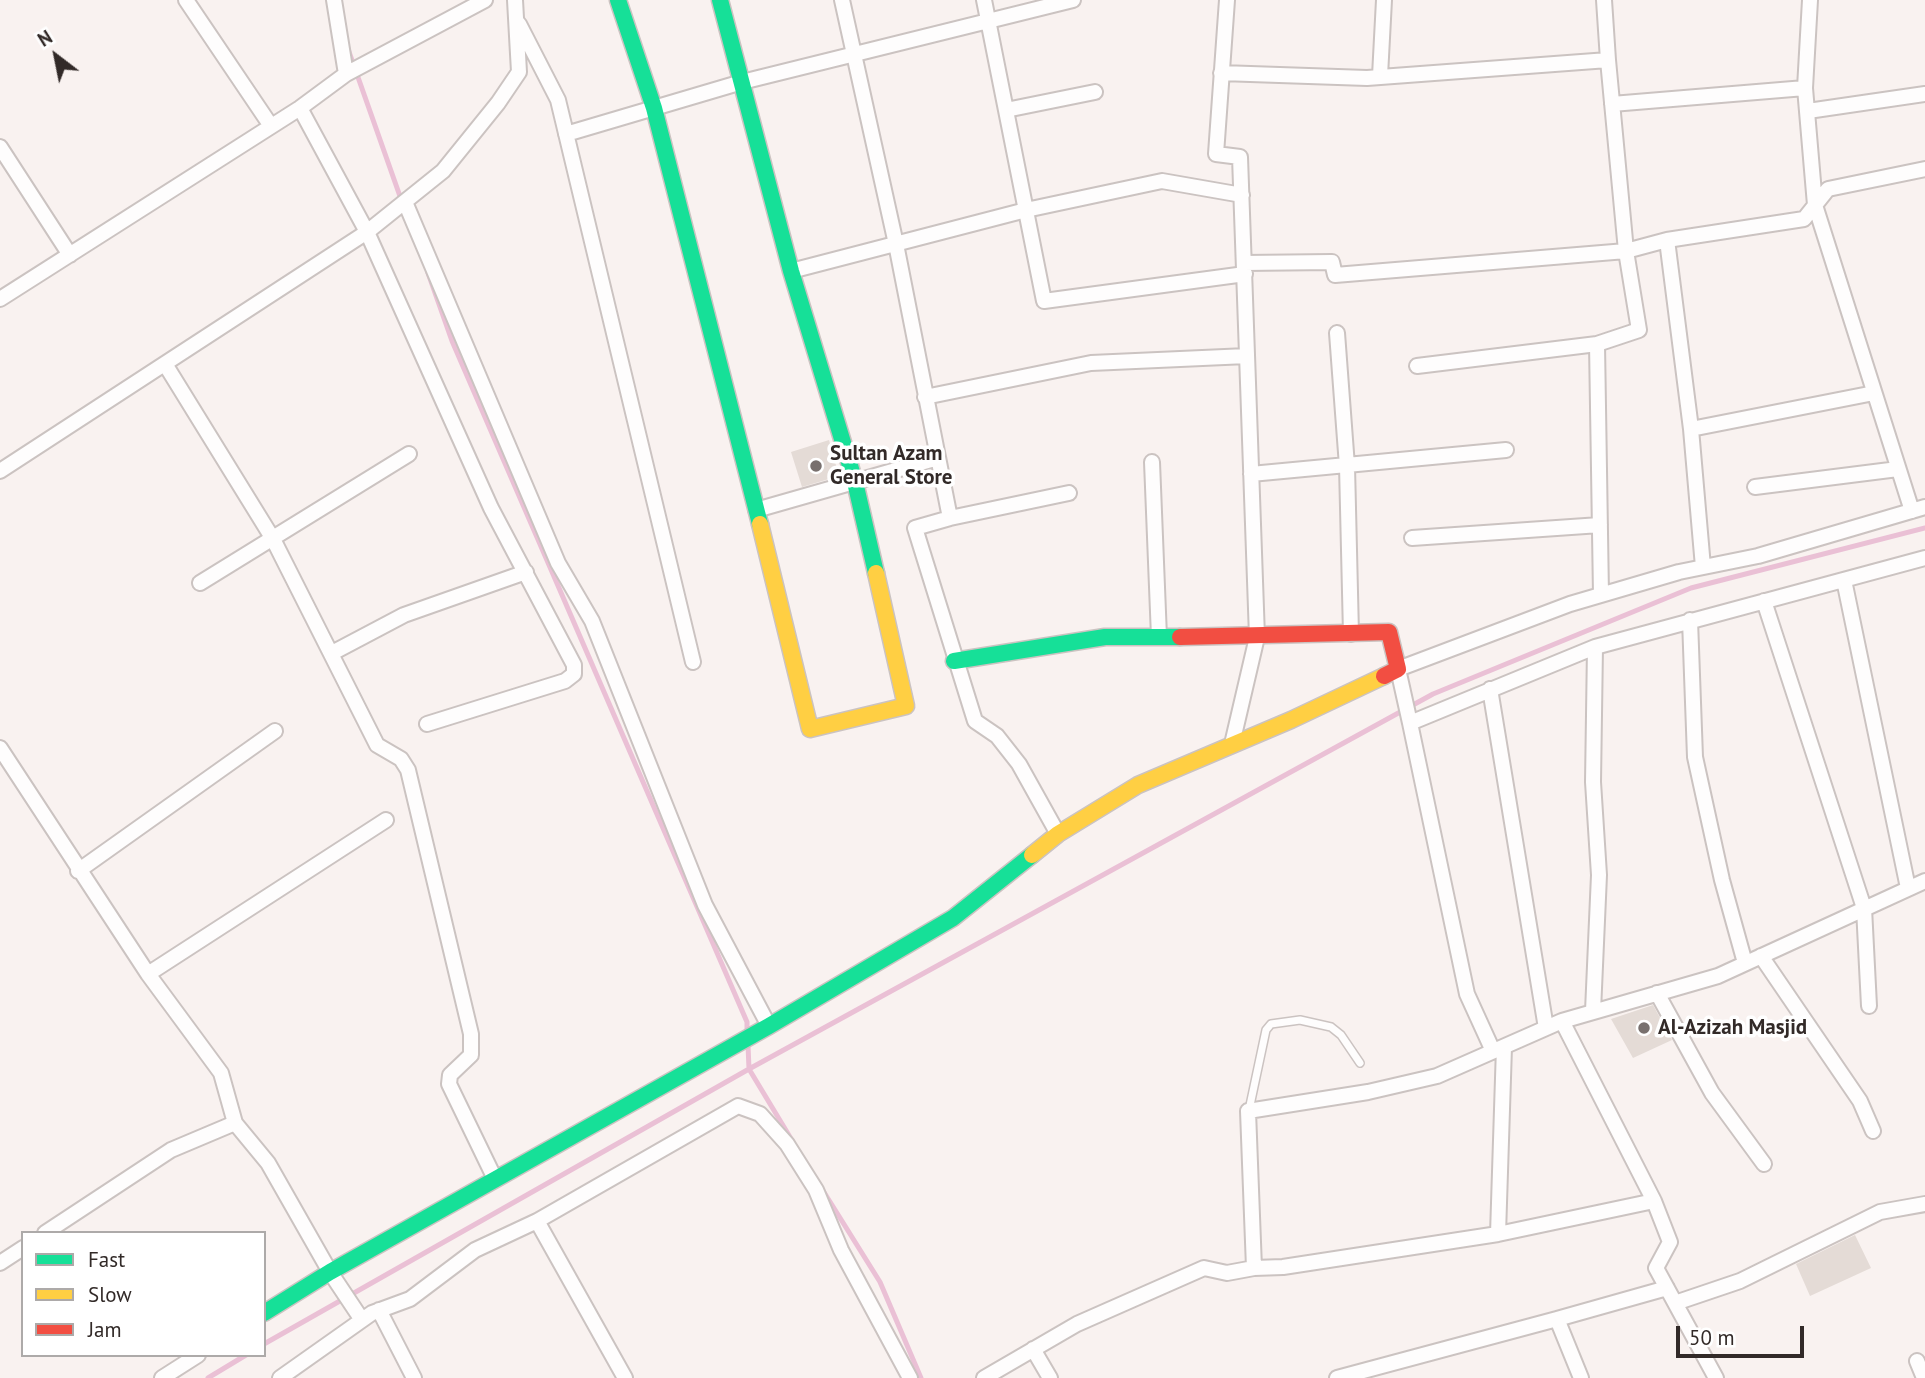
<!DOCTYPE html>
<style>
body{margin:0}
#map{position:relative;width:1925px;height:1378px;overflow:hidden;background:#f9f2f0;font-family:"PT Sans",sans-serif}
canvas{display:block}
.legend{position:absolute;left:21px;top:1231px;width:245px;height:126px;box-sizing:border-box;background:#fff;border:2px solid #adaaa9;margin:0;padding:9px 12px;list-style:none;font-size:21px;color:#322a28}
.legend li{display:flex;align-items:center;gap:14px;height:35px}
.legend b{width:35px;border:2px solid #adaaa9}
.north{position:absolute;left:21px;top:21px;width:70px;height:70px;-webkit-text-stroke:5px #fff;paint-order:stroke;rotate:328deg;font-size:19px;font-weight:700;line-height:28px;text-align:center;color:#322a28}
.north::after{content:'';display:block;margin:auto;width:24px;height:32px;background:#322a28;clip-path:polygon(50% 0,100% 100%,50% 72%,0 100%)}
.scale{position:absolute;left:1676px;top:1326px;width:128px;height:32px;box-sizing:border-box;border:4px solid #322a28;border-top:0;padding-left:9px;font-size:21px;line-height:24px;white-space:nowrap;color:#322a28;-webkit-text-stroke:5px #fff;paint-order:stroke}
</style>
<div id="map">
<canvas width="1925" height="1378"></canvas>
<ul class="legend">
<li><b style="height:9px;background:#16e098"></b>Fast</li>
<li><b style="height:9px;background:#ffcf43"></b>Slow</li>
<li><b style="height:9px;background:#f24e42"></b>Jam</li>
</ul>
<div class="north">N</div>
<div class="scale">50 m</div>
</div>
<script>
const context = document.querySelector('canvas').getContext('2d');
context.lineJoin = 'round';
const poly = rows => new Path2D(rows.map(r => 'M' + r).join(''));
function stroke(path, color, width, dash) { context.strokeStyle = color; context.lineWidth = width; context.lineCap = dash ? 'butt' : 'round'; context.setLineDash(dash || []); context.stroke(path); }
function paint(path, color) { context.fillStyle = color; context.fill(path, 'evenodd'); }
function drawText(font, color, halo, rows, align = 'center') {
  context.font = font + ' "PT Sans",sans-serif'; context.lineWidth = 7; context.setLineDash([]); context.textBaseline = 'middle'; context.strokeStyle = halo; context.fillStyle = color; for (const [text, x, y, turn = 0] of rows) {
    context.save(); context.translate(x, y); context.rotate((+turn || 0) * Math.PI / 180); context.textAlign = isNaN(turn) ? turn : align; if (halo) context.strokeText(text, 0, 0); context.fillText(text, 0, 0); context.restore();
  }
}
stroke(poly([
 [347,46,402,202],
 [428,273,452,341,747,1022,747,1031],
 [748,1045,749,1069,793,1142],
 [822,1189,880,1282,921,1378],
 [264,1344,749,1069,1433,694,1691,588,1925,528],
 [208,1378,246,1355]
]), '#eac0d5', 5);
paint(poly([
 [829,440,839,476,802,487,791,452],
 [1653,1005,1672,1040,1633,1058,1611,1019],
 [1855,1235,1871,1268,1810,1296,1796,1264]
]), '#e4dbd6');
const lane = poly([
 [1249,1110,1266,1030,1271,1024,1300,1020,1331,1027,1341,1035,1360,1063]
]);
const street = poly([
 [186,0,271,126],
 [334,0,346,74],
 [842,0,896,244,950,518,915,528,975,721,997,736,1019,764,1058,834],
 [984,0,1044,301,1245,274],
 [1227,0,1216,154,1240,157,1257,637,1232,744],
 [1604,0,1608,60],
 [1810,0,1805,88,1815,205,1912,511],
 [519,24,558,100,693,662],
 [1221,73,1367,78,1608,60,1626,251,1639,330,1597,344,1417,366],
 [1380,76,1384,0],
 [1612,104,1805,88],
 [300,108,367,232,491,508,574,665,574,674,565,681,427,724],
 [1006,110,1095,92],
 [1808,111,1925,94],
 [566,134,742,82,1073,0],
 [0,147,70,255],
 [405,202,558,563,592,621,705,905,769,1026],
 [1244,263,1332,262,1335,275,1626,251,1667,240],
 [791,271,1026,210,1162,181,1242,195],
 [0,299,300,108,346,74,485,0],
 [1337,333,1347,466,1351,634],
 [1597,344,1601,595],
 [165,364,273,539,377,745,401,759,408,770,471,1034,471,1055,450,1075,449,1084,495,1179],
 [925,397,1091,363,1247,356],
 [1691,429,1874,393],
 [1152,462,1159,637],
 [0,471,367,232,443,171,498,103,519,72,515,0],
 [1251,474,1506,450],
 [1755,487,1898,469],
 [1925,507,1758,556,1679,572,1570,604,1398,669,1410,723,1595,647,1925,558],
 [756,510,938,458],
 [950,518,1069,493],
 [1412,538,1600,525],
 [1703,567,1691,429,1667,240,1804,219,1828,189,1925,169],
 [1844,580,1908,888],
 [200,583,409,454],
 [1764,601,1864,908,1869,1006],
 [1690,620,1695,757,1722,880,1745,963],
 [332,653,404,615,526,572],
 [1490,689,1546,1028],
 [1410,723,1467,994,1493,1051],
 [0,748,148,974,221,1073,235,1123,268,1163,330,1272,362,1320],
 [78,871,275,731],
 [1761,956,1860,1101,1873,1131],
 [148,974,386,820],
 [1657,993,1712,1093,1764,1164],
 [1593,1011,1599,875,1593,782,1595,647],
 [1562,1021,1654,1201,1670,1242,1656,1268,1716,1378],
 [537,1221,625,1378],
 [45,1233,171,1150,235,1123],
 [1498,1234,1504,1047],
 [0,1263,23,1248],
 [1254,1268,1283,1267,1498,1234,1654,1201],
 [1675,1303,1740,1281,1880,1212,1925,1204],
 [379,1310,414,1378],
 [1033,1349,1050,1378],
 [1917,1361,1924,1378],
 [162,1378,198,1355],
 [280,1378,372,1313,410,1299,475,1250,537,1221,738,1106,760,1114,787,1144,816,1190,841,1250,910,1378],
 [984,1378,1077,1324,1204,1268,1227,1273,1254,1268,1248,1111,1368,1092,1437,1076,1562,1021,1718,976,1925,881],
 [1337,1378,1557,1319],
 [1581,1378,1557,1319,1667,1288]
]);
const fast = poly([
 [618,0,654,108,760,524],
 [720,0,791,271,855,482,876,573],
 [954,661,1105,637,1180,637],
 [264,1313,330,1272,769,1026,953,918,1032,855]
]);
const slow = poly([
 [760,524,810,729,906,706,876,573],
 [1032,855,1058,834,1138,785,1291,720,1384,676]
]);
const jam = poly([
 [1180,637,1389,632,1398,669,1384,676]
]);
stroke(lane, '#cbc3c1', 10);
stroke(street, '#cbc3c1', 18);
stroke(fast, '#cbc3c1', 19);
stroke(slow, '#cbc3c1', 19);
stroke(jam, '#cbc3c1', 19);
stroke(lane, '#fefdfd', 7);
stroke(street, '#fefdfd', 14);
stroke(fast, '#16e098', 16);
stroke(slow, '#ffcf43', 16);
stroke(jam, '#f24e42', 16);
for (const [x, y, r, color] of [
 [816,466,7,"#78706e"],
 [1644,1028,7,"#78706e"]
]) { const dot = new Path2D(); dot.arc(x, y, r, 0, 2 * Math.PI); context.fillStyle = color; context.fill(dot); stroke(dot, '#fff', 2.5); }
drawText('bold 21px', '#322a28', '#fff', [
 ["Sultan Azam",830,454],
 ["General Store",830,478],
 ["Al-Azizah Masjid",1658,1028]
], 'left');
</script>
